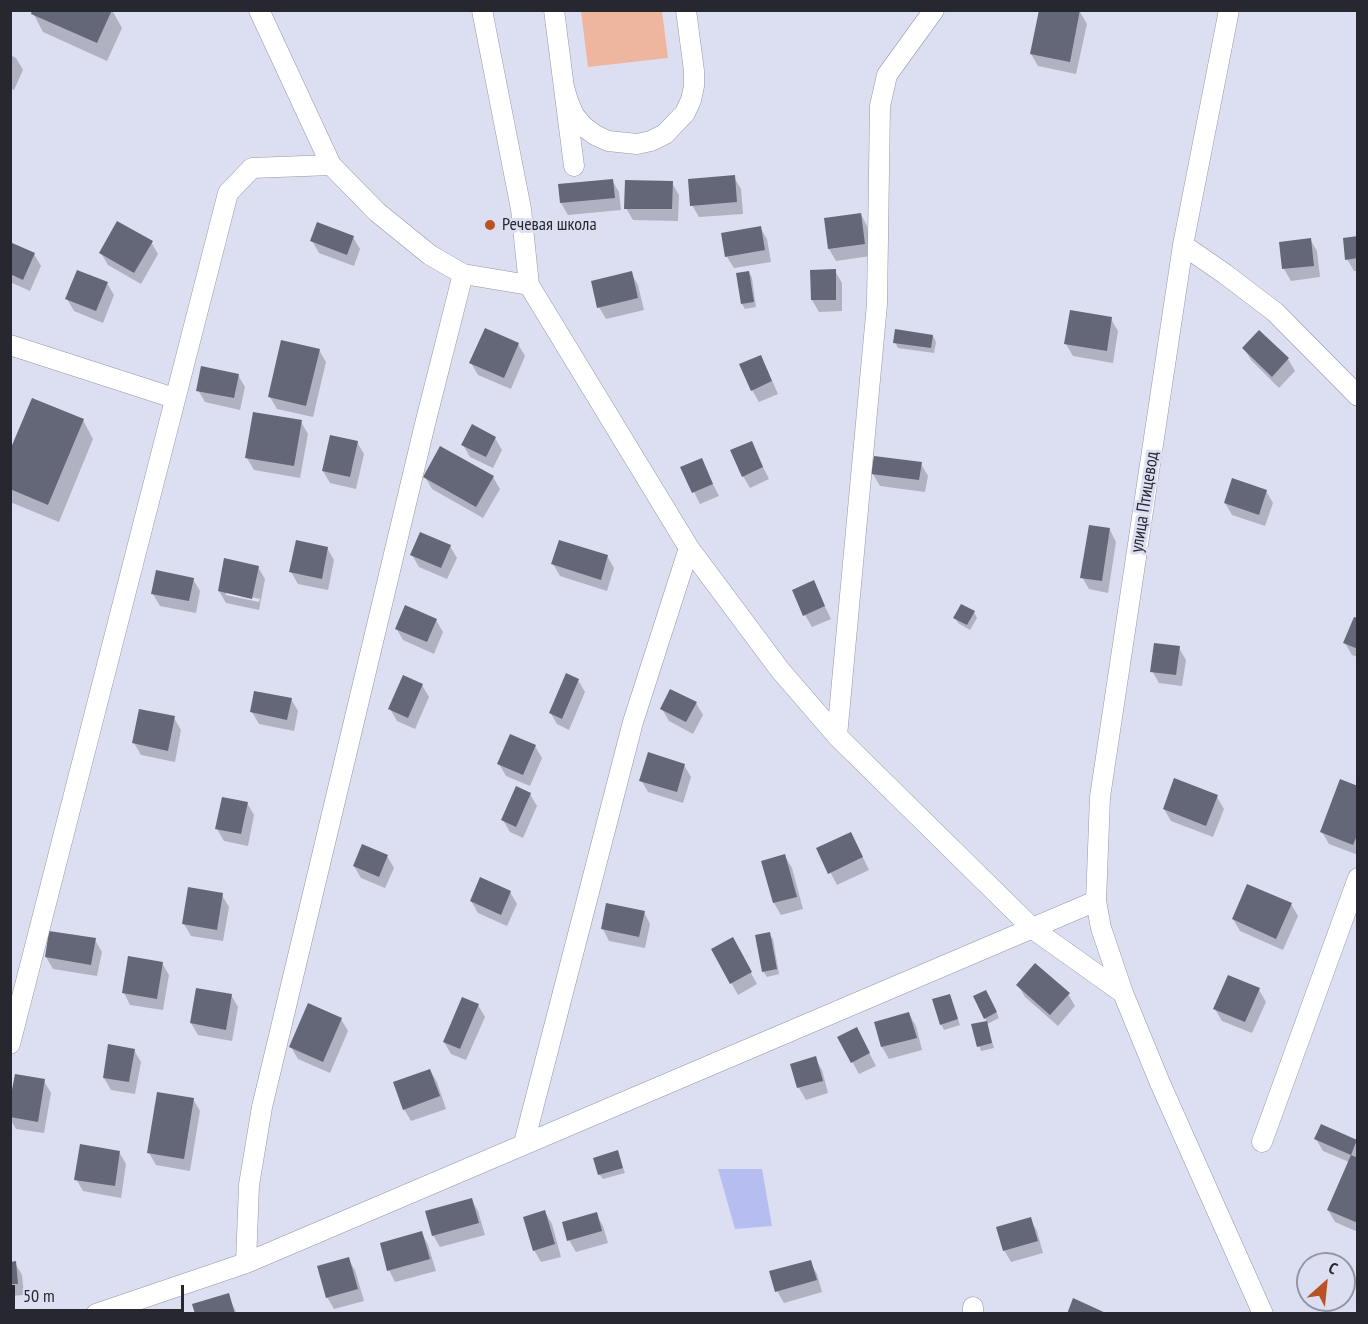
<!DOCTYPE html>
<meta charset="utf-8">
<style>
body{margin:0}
#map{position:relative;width:1368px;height:1324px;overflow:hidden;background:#dcdff2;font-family:"PT Sans Narrow",sans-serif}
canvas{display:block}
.frame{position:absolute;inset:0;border:12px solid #27282f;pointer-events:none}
.north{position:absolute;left:1296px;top:1252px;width:60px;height:60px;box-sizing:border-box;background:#dcdff2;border:2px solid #9496a4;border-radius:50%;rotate:27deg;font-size:16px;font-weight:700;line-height:24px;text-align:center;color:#27282f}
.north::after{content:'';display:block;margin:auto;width:21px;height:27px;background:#b95325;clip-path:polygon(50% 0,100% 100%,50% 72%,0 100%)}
.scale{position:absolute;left:12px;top:1285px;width:172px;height:27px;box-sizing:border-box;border:3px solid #27282f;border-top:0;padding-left:8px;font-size:18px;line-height:21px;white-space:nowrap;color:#27282f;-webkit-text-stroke:4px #dcdff2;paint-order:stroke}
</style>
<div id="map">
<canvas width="1368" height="1324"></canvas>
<div class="frame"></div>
<div class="north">С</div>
<div class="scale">50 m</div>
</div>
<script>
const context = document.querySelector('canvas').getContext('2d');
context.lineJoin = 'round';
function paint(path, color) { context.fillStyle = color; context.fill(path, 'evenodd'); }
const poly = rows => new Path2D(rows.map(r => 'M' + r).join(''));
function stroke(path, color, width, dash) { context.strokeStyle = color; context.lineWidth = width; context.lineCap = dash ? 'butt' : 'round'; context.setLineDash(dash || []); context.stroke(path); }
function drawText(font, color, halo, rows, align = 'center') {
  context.font = font + ' "PT Sans Narrow",sans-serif'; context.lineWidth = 6; context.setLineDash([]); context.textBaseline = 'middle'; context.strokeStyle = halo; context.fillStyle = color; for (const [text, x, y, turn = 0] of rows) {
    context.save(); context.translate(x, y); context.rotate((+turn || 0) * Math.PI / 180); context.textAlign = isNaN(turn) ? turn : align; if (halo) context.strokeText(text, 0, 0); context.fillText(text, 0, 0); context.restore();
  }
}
paint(poly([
 [581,11,662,11,668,58,588,67]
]), '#efb69f');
paint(poly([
 [718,1169,762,1169,772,1226,735,1229]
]), '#b6bef1');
paint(poly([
 [34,10,112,10,122,28,107,61,43,32,33,13],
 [1080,12,1087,24,1076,74,1038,66,1031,54],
 [10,55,16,58,23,70,14,90,10,88],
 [734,177,741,189,743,214,699,217,692,205],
 [612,180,619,192,621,210,568,215,561,203],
 [672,183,679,195,678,221,633,220,626,208],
 [861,214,867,226,871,256,836,261,829,249,825,219],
 [760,227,767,239,771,262,734,268,727,257],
 [353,237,360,249,354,266,319,253,312,241],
 [1358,238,1358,271,1354,271,1347,259],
 [1310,239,1317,251,1320,277,1291,281,1284,269,1280,243],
 [151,242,158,254,141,284,108,265,101,253],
 [10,244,34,254,41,266,30,291,10,282],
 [835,271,842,283,842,311,819,312,812,300],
 [749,272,752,278,756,307,745,309,742,304],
 [631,273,638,285,644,310,606,319,599,307],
 [107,283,114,295,103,323,74,311,67,299],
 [1111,319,1118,331,1113,363,1073,356,1066,344],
 [1259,332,1288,359,1295,371,1279,388,1251,360,1244,348],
 [933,336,936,342,934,353,898,348,895,342],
 [518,344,525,356,511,389,478,375,471,363],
 [319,350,326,362,313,417,277,409,270,397],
 [767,369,778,394,759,402,752,390],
 [238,375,245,387,240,410,205,402,198,390],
 [83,420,93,439,59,522,10,502,10,454],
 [301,422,308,434,300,478,254,470,247,458],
 [495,438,502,450,493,468,470,457,463,445],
 [357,442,364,454,356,489,330,483,323,471],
 [751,443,769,479,750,488,743,476],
 [701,460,719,496,700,504,682,468],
 [921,464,928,476,925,492,880,486,873,474],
 [425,477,493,477,500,489,483,518,432,489],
 [1266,491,1273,503,1265,526,1232,515,1225,503],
 [1110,530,1116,542,1108,593,1089,589,1082,577],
 [450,546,457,558,447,579,419,567,412,555],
 [327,548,334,560,328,590,298,584,291,572],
 [607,556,614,568,607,591,560,576,553,564],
 [258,567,265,579,259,610,226,603,219,591],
 [226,592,260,599,259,602,226,595],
 [193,579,200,591,196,613,160,606,153,594],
 [813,582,831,619,812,627,805,615],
 [974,612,977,618,970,630,958,623,955,618],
 [436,620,443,632,434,654,403,640,396,628],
 [1358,620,1358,657,1352,655,1345,643],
 [1179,648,1186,660,1182,686,1159,683,1152,671],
 [578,680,585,692,569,730,557,724,550,712],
 [422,685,429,697,415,729,397,721,390,709],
 [291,699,298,711,294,731,259,724,252,712],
 [696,703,703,715,693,734,669,721,662,709],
 [174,718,181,730,175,762,141,755,134,743],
 [535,746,542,758,530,786,506,776,499,764],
 [684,765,691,777,683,803,648,792,641,780],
 [1358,787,1358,855,1329,844,1322,832],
 [530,794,537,806,523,838,510,832,503,820],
 [1217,797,1224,809,1213,837,1171,821,1164,809],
 [247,803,254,815,248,846,224,841,217,829],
 [857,845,869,870,837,885,818,849],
 [387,856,394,868,385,888,361,878,354,866],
 [785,856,792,868,803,909,781,915,774,903,763,862],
 [510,892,517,904,507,926,478,913,471,901],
 [222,895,229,907,223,941,191,936,184,924],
 [1291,904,1298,916,1283,950,1240,931,1233,919],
 [644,912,650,924,645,948,609,941,603,929],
 [769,934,773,939,779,974,767,977,763,971],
 [732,939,757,984,738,995,713,950],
 [95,940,102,952,97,976,53,969,46,957],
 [162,963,169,975,163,1010,130,1005,124,993],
 [1018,985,1068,994,1075,1006,1058,1026,1025,997],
 [1259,990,1266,1002,1252,1033,1222,1021,1215,1009],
 [231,995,238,1007,232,1041,198,1035,191,1023],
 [950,995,960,1025,944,1030,941,1024],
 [975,997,989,997,999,1018,987,1024,994,1048,981,1051,973,1026,987,1022],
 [478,1005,485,1017,466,1060,451,1054,444,1042],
 [909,1014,916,1026,922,1050,889,1059,882,1047,875,1023],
 [341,1019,348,1031,330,1073,298,1059,291,1047],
 [839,1038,863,1041,876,1066,859,1074],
 [134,1050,141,1062,135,1094,111,1090,104,1078],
 [815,1058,822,1070,828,1093,806,1100,799,1088,792,1065],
 [430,1070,437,1082,446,1109,411,1121,404,1109],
 [44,1081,51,1093,44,1133,16,1129,10,1119,10,1109],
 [193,1099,200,1111,190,1171,156,1165,149,1153],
 [1316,1139,1356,1141,1358,1143,1358,1232,1335,1222,1328,1210,1349,1162,1323,1151],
 [119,1152,126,1164,121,1198,83,1191,76,1179],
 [617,1152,625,1173,603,1179,599,1174],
 [471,1199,478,1211,485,1235,440,1247,433,1235],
 [545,1212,552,1224,561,1257,541,1262,534,1250],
 [596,1214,603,1226,608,1243,576,1252,569,1240],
 [1030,1219,1037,1231,1043,1253,1011,1262,1004,1250],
 [422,1233,428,1245,436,1271,395,1282,389,1270],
 [348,1259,355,1270,364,1301,334,1309,327,1297],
 [810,1262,817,1274,822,1292,784,1303,777,1291],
 [10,1263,15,1263,22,1275,24,1295,10,1296],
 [228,1295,237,1314,197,1314]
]), '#0003');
paint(poly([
 [32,10,112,10,97,43,31,14],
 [1039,10,1080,10,1070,62,1030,54],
 [735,175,737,202,690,206,688,179],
 [613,179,615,198,560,203,558,184],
 [625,180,673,181,672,209,624,209],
 [861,213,865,244,828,249,824,218],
 [117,221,153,241,134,273,99,253],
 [317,222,354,236,347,255,310,241],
 [761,226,765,250,725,257,721,233],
 [1358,236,1358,258,1345,260,1343,238],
 [1311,238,1314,266,1282,269,1279,242],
 [10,242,35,253,23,280,10,274],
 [836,269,836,300,811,300,810,270],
 [77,270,108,282,96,311,65,299],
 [632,271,638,298,597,308,591,281],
 [749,271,754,302,741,304,736,273],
 [1070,310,1112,317,1107,351,1064,344],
 [485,328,519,343,504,378,469,363],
 [895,329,933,335,931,348,893,343],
 [1259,330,1289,358,1272,377,1242,348],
 [281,340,320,349,306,406,268,397],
 [761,355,772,381,751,391,739,364],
 [201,366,239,374,234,398,196,391],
 [32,398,84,419,48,505,10,489,10,450],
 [253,412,302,420,294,466,245,458],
 [472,424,496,437,486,457,461,445],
 [330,435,358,441,350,477,322,471],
 [752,441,763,467,742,477,730,450],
 [440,446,494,476,476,507,423,477],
 [874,456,922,462,919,480,871,474],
 [702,458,713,484,692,493,680,467],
 [1232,478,1267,490,1259,515,1224,503],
 [1089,525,1110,528,1102,581,1080,578],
 [420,532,451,545,441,568,410,555],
 [296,540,328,547,322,579,289,572],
 [559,540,608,555,601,580,551,564],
 [224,558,259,566,252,599,218,591],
 [156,570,194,578,189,601,151,594],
 [814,580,825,606,803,616,792,590],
 [961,604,975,611,967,625,953,618],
 [405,605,437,619,427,642,395,629],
 [1354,617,1358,618,1358,649,1343,643],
 [1154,643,1180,646,1176,675,1150,672],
 [566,673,579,679,562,719,549,713],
 [403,675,423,684,408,718,388,709],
 [670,689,697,702,686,722,660,709],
 [254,691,292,698,287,720,250,712],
 [139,709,175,716,168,751,132,743],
 [510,734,536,745,523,775,497,764],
 [648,752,685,764,677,792,639,781],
 [1174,778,1218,795,1206,826,1163,809],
 [1340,779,1358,786,1358,833,1353,845,1320,832],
 [516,786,531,793,516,827,501,820],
 [222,797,248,802,241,834,215,829],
 [851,832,863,857,828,874,816,848],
 [362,844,388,855,379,877,353,866],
 [785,854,797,897,773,903,761,861],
 [480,877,511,891,501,915,470,901],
 [1247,884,1292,903,1276,939,1232,919],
 [188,887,223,893,217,930,182,924],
 [606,903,645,911,639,937,601,929],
 [49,931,96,938,91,965,45,957],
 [770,932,777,969,762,972,755,935],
 [733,937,752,972,730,984,711,949],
 [128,956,163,962,157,999,122,993],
 [1035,963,1070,993,1050,1015,1016,985],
 [1228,975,1260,988,1245,1022,1213,1009],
 [196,988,232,994,226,1030,190,1023],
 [986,990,997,1012,984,1019,973,996],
 [950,994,958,1019,940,1025,932,999],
 [462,997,479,1004,460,1049,443,1042],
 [308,1003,342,1018,323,1062,289,1047],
 [909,1012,917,1038,881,1047,874,1022],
 [987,1021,992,1043,977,1047,971,1024],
 [857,1027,870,1053,851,1063,837,1037],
 [108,1044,135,1049,129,1082,103,1078],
 [816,1056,823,1081,797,1088,790,1064],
 [430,1069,440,1096,403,1110,393,1082],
 [15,1074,45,1079,38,1122,10,1117,10,1100],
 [157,1092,194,1098,184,1159,147,1153],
 [1321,1124,1357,1140,1351,1155,1314,1139],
 [80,1144,120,1151,115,1186,74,1180],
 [618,1150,623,1168,598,1175,593,1158],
 [1351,1155,1358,1158,1358,1223,1327,1210],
 [472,1198,479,1223,432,1236,425,1211],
 [545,1210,555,1244,533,1251,523,1217],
 [597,1212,602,1231,567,1241,562,1222],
 [1031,1217,1038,1241,1003,1251,996,1227],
 [422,1231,430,1259,387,1271,380,1243],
 [349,1257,358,1289,326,1298,317,1266],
 [811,1260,817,1280,775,1292,769,1271],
 [16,1261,18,1284,10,1284,10,1262],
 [229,1293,235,1314,195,1314,192,1304],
 [1073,1298,1108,1314,1067,1314]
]), '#646777');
const street = poly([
 [259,10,331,165,377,212,430,255,463,274,529,285],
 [482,10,521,209,529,285,689,548,780,670,837,736,1033,929,1123,993,1160,1083,1263,1314],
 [554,10,574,166],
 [564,87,568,101,574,115,583,126,595,135,608,141,637,144,651,141,665,134,685,113,691,100,694,86,694,71,686,10],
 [1183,245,1225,274,1275,312,1358,396],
 [10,345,174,398],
 [837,736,877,304,880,106,887,75,934,10],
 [1123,993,1101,928,1096,901,1100,797,1183,245,1229,10],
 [10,1044,228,193,252,168,331,165],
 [1262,1142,1358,878],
 [524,1143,633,722,689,548],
 [246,1263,249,1185,262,1107,425,424,463,274],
 [96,1314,246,1263,1096,901],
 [973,1314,973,1307]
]);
stroke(street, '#9396a7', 21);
stroke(street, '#fff', 20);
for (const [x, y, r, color] of [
 [490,225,6,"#b95325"]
]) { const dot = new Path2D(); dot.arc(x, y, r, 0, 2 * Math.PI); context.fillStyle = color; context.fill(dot); stroke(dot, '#dcdff2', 2); }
drawText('18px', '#27282f', '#dcdff2', [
 ["Речевая школа",502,225]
], 'left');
drawText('18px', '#27282f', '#dcdff2', [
 ["улица Птицевод",1145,502,-81]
]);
</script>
